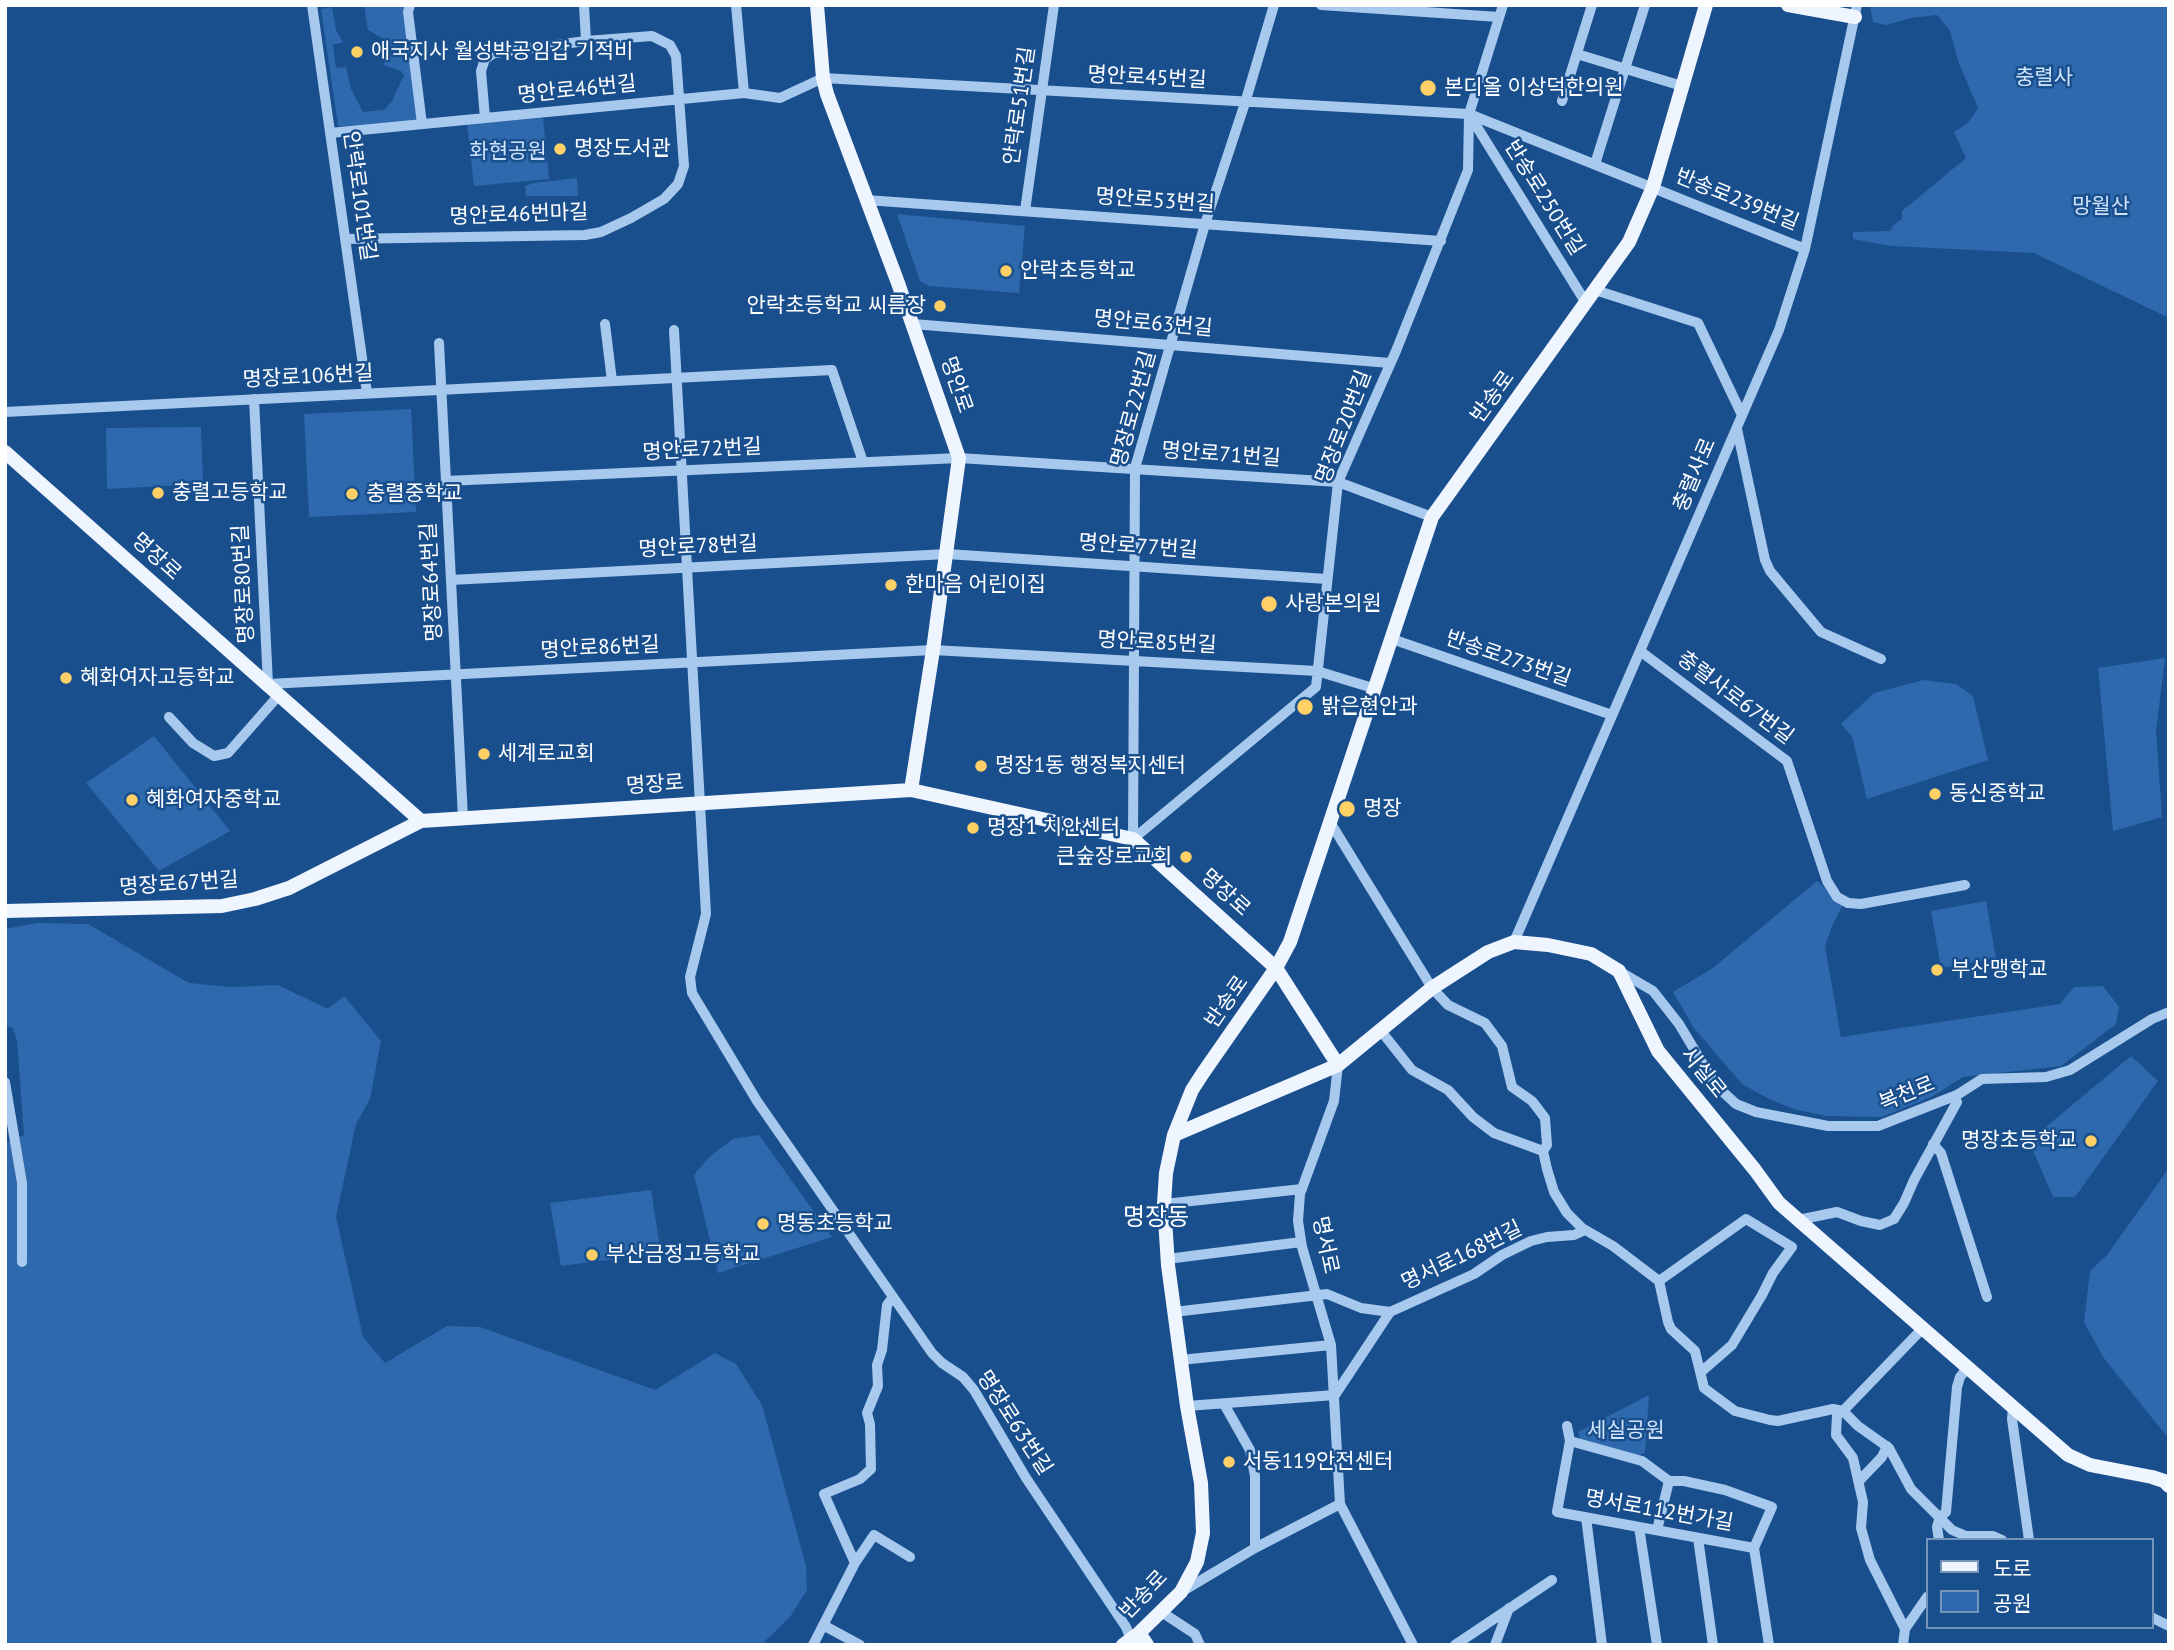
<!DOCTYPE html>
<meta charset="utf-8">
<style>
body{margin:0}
#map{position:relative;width:2174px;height:1650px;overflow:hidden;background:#1a4f8e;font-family:"PT Sans","Noto Sans KR",sans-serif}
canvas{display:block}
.frame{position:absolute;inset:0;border:7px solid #fff;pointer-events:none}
.legend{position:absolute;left:1926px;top:1538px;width:228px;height:91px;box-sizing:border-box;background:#1a4f8e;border:2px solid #7695bb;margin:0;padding:9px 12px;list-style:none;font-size:21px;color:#fff}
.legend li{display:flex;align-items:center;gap:14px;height:35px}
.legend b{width:35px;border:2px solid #7695bb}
</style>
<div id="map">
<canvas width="2174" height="1650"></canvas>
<div class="frame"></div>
<ul class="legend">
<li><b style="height:9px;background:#eff5ff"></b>도로</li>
<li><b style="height:19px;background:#2d69ac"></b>공원</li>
</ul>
</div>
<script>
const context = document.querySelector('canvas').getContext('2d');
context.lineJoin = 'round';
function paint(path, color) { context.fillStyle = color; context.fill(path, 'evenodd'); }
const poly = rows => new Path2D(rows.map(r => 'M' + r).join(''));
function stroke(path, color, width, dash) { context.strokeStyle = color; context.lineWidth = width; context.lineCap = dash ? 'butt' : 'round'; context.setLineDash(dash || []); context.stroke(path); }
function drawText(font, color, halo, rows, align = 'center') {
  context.font = font + ' "PT Sans","Noto Sans KR",sans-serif'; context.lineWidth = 5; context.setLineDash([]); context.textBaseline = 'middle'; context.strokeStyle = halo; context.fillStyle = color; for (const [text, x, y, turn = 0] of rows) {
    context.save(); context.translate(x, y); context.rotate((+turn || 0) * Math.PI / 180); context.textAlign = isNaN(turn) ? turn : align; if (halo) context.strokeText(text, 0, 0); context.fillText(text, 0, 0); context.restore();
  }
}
paint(poly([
 [364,5,405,6,421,122,350,128,338,126,321,9,332,7,336,30,343,42,333,45,336,68,346,67,351,89,363,112,384,110,392,101,404,75,401,71,384,65,386,40,368,30],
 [1870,5,2169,5,2169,318,2034,253,1891,246,1853,239,1853,232,1890,231,1894,224,1902,219,1902,211,1966,158,1954,132,1968,123,1978,108,1958,61,1950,31,1937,15,1911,18,1886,25,1873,22],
 [543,118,549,179,474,186,467,124],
 [577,178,578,196,526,196,525,186,534,183],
 [897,214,1025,226,1019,293,929,286,920,281],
 [411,409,416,512,309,517,304,414],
 [201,427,203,484,107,489,106,428],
 [2165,658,2156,731,2162,817,2113,831,2098,668],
 [1924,680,1956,684,1973,696,1988,760,1867,799,1852,736,1841,724,1874,693],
 [154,736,230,831,159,871,86,783],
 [1817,881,1843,905,1833,924,1825,946,1841,1037,2060,1004,2074,987,2103,986,2119,1007,2116,1024,2061,1066,1963,1077,1933,1096,1882,1117,1827,1116,1797,1110,1771,1100,1742,1084,1694,1028,1673,992,1713,968],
 [1986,901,1996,958,1941,968,1931,911],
 [37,923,88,924,189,983,231,987,278,985,328,1009,344,996,381,1041,370,1099,356,1124,336,1217,363,1337,385,1363,447,1326,480,1327,655,1390,715,1353,736,1364,762,1405,806,1566,807,1590,790,1617,761,1645,5,1645,5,1143,24,1135,17,1041,13,1028,5,1026,5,929],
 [2131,1056,2158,1081,2075,1197,2053,1197,2029,1141],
 [759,1135,832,1237,718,1273,694,1175,709,1157,733,1139],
 [2169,1168,2169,1439,2103,1357,2084,1322,2090,1271,2107,1255],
 [651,1190,661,1253,561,1266,550,1203],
 [1649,1395,1645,1453,1636,1456,1580,1440,1578,1432]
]), '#2d69ac');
stroke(poly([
 [312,5,367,393],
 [410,5,408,12,422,124],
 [584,5,586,41],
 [736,5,744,93],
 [1321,5,1499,17],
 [1577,54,1682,86],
 [1562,101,1592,5],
 [1469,114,1586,303],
 [330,133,744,93,780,98,823,78,1469,114,1805,249],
 [1595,164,1645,5],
 [866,200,1441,241],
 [1025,211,1054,5],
 [345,239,585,235,601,232,631,218,664,199,678,184,684,166,676,56,670,45,652,36,586,41,494,53,485,59,481,71,485,118],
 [1595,290,1698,323,1742,415],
 [605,324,612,381],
 [913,324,1390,363],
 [674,330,706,914,690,977,692,993,757,1101,932,1353,942,1363,963,1377,974,1390,1026,1478,1126,1627,1131,1639],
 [439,343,463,818],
 [254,399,268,684,933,650,1317,671,1376,689],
 [5,412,832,370,863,462],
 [1737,429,1765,560,1770,571,1821,632,1881,659],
 [446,481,959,458,1338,482,1432,517],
 [451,580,947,554,1327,579],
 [1392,639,1612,715],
 [1640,651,1787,761,1827,881,1837,897,1848,903,1861,904,1965,885],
 [169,717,193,743,214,756,228,753,279,695],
 [1330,822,1432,988,1448,1005,1485,1023,1502,1046,1512,1087,1532,1101,1545,1118,1547,1145,1543,1151,1547,1169,1554,1192,1567,1213,1582,1228,1613,1246,1659,1281,1668,1322,1671,1329,1695,1351,1704,1388,1735,1411,1770,1420,1778,1421,1833,1409,1843,1411,1837,1415,1836,1435,1853,1458,1863,1502,1861,1528,1870,1560,1905,1629],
 [1133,839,1316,687,1338,482,1396,351,1468,170,1469,114,1503,5],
 [1133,839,1135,468,1205,224,1245,103,1274,5],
 [1514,942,1779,330,1805,249,1857,5],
 [1619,971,1653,991,1679,1024,1710,1076,1722,1091,1736,1104,1756,1112,1828,1126,1878,1126,1957,1095,1982,1079,2046,1077,2070,1070,2152,1019,2169,1012],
 [1381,1031,1412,1070,1448,1090,1473,1117,1494,1133,1543,1151],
 [1338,1065,1334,1101,1300,1194,1298,1221,1302,1247,1331,1345,1340,1504,1413,1645],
 [5,1082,22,1183,22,1262],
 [1933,1144,1941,1153,1987,1297],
 [1164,1204,1302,1189],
 [1798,1220,1837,1212,1861,1221,1880,1225,1894,1219,1904,1203,1914,1180,1957,1102,1954,1096],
 [1167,1259,1301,1242],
 [1659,1281,1746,1219,1792,1247,1773,1273,1762,1295,1732,1345,1701,1372],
 [1174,1312,1327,1294,1361,1308,1390,1312,1474,1274,1502,1255,1531,1241,1547,1237,1574,1235,1585,1230],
 [1923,1328,1843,1411,1858,1426,1889,1448,1911,1489,1952,1530,1966,1536,1993,1536,2002,1540],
 [1180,1360,1331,1345],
 [1224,1404,1250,1450,1255,1476,1255,1548],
 [1187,1406,1335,1395,1390,1312],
 [2013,1408,2012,1419,2029,1540],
 [1567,1426,1570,1441,1557,1512,1754,1548],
 [1570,1441,1642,1461,1669,1481,1684,1481,1725,1490,1772,1507,1754,1548,1769,1645],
 [1859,1481,1882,1457,1887,1446],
 [1586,1517,1602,1645],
 [1639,1527,1657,1645],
 [1657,1530,1669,1481],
 [1698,1538,1713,1645],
 [1939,1540,1937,1527,1940,1517,1946,1512,1957,1387,1960,1377,1968,1367],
 [855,1563,874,1535,910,1557],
 [1183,1591,1255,1548,1340,1504],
 [1160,1611,1195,1634,1200,1645],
 [2151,1617,2169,1626],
 [823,1625,860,1645],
 [813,1645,855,1563,824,1494,860,1479,871,1469,870,1424,867,1413,878,1386,877,1365,882,1350,887,1305,893,1297],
 [1455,1645,1552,1580],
 [1495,1645,1509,1608],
 [1903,1645,1905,1629,1927,1597]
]), '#a8c9ee', 10);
stroke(poly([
 [817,5,823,78,827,94,898,283,959,458,933,650,911,790],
 [1788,5,1855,17],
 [5,452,421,821],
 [5,911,222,906,255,899,289,888,421,821,911,790,1133,839,1276,968,1338,1065],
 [1174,1135,1338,1065,1432,988,1488,952,1514,942,1548,945,1591,954,1619,971,1658,1051,1755,1170,1779,1203,2068,1455,2090,1465,2152,1477,2164,1481,2169,1486],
 [1139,1633,1147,1645],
 [1123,1645,1139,1633,1181,1592,1197,1562,1203,1533,1201,1483,1187,1406,1168,1265,1164,1204,1166,1173,1174,1135,1192,1090,1203,1073,1276,968,1290,942,1432,517,1629,242,1653,187,1706,5]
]), '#eff5ff', 14);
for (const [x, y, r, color] of [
 [357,52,7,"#ffd065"],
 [1428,88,9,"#ffd065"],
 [560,149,7,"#ffd065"],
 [1006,271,7,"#ffd065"],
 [940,306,7,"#ffd065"],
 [158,493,7,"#ffd065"],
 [352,494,7,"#ffd065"],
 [891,585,7,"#ffd065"],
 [1269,604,9,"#ffd065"],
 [66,678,7,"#ffd065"],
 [1305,707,9,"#ffd065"],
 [484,754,7,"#ffd065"],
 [981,766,7,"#ffd065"],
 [1935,794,7,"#ffd065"],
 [132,800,7,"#ffd065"],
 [1347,809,9,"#ffd065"],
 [973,828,7,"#ffd065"],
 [1186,857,7,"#ffd065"],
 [1937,970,7,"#ffd065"],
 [2091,1141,7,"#ffd065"],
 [763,1224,7,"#ffd065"],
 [592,1255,7,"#ffd065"],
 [1229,1462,7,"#ffd065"]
]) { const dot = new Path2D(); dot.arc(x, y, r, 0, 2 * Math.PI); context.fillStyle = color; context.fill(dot); stroke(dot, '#1a4f8e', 2.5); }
drawText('21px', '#fff', '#1a4f8e', [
 ["애국지사 월성박공임갑 기적비",371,52],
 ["본디올 이상덕한의원",1444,88],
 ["명장도서관",574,149],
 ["안락초등학교",1020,271],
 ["안락초등학교 씨름장",926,306,"right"],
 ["충렬고등학교",172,493],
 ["충렬중학교",366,494],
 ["한마음 어린이집",905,585],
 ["사랑본의원",1285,604],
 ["혜화여자고등학교",80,678],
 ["밝은현안과",1321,707],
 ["세계로교회",498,754],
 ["명장1동 행정복지센터",995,766],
 ["동신중학교",1949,794],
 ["혜화여자중학교",146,800],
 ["명장",1363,809],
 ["명장1 치안센터",987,828],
 ["큰숲장로교회",1172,857,"right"],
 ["부산맹학교",1951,970],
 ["명장초등학교",2077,1141,"right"],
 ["명동초등학교",777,1224],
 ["부산금정고등학교",606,1255],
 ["서동119안전센터",1243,1462]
], 'left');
drawText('21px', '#fff', '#1a4f8e', [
 ["명안로45번길",1147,78,3],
 ["명안로46번길",577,90,-6],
 ["안락로51번길",1020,106,-82],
 ["안락로101번길",359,196,82],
 ["반송로250번길",1544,198,58],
 ["반송로239번길",1737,200,22],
 ["명안로53번길",1155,201,4],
 ["명안로46번마길",519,215,-2],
 ["명안로63번길",1153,324,5],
 ["명장로106번길",308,377,-3],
 ["명안로",956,385,71],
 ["반송로",1493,397,-54],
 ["명장로22번길",1134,409,-75],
 ["명장로20번길",1344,427,-69],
 ["명안로72번길",702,450,-3],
 ["명안로71번길",1221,455,4],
 ["충렬사로",1695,475,-67],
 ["명안로78번길",698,547,-3],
 ["명안로77번길",1138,547,4],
 ["명장로",156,557,42],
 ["명장로64번길",432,582,-93],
 ["명장로80번길",244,584,-93],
 ["명안로85번길",1157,643,3],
 ["명안로86번길",600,648,-3],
 ["반송로273번길",1508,659,19],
 ["충렬사로67번길",1735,698,37],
 ["명장로",655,785,-4],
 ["명장로67번길",179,884,-4],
 ["명장로",1225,893,42],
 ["반송로",1227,1002,-55],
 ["시실로",1703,1073,51],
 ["복천로",1907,1094,-22],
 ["명서로",1325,1245,78],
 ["명서로168번길",1462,1256,-26],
 ["명장로63번길",1014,1423,57],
 ["명서로112번가길",1659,1511,10],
 ["반송로",1144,1595,-46]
]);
drawText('21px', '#cee2fa', '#1a4f8e', [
 ["충렬사",2044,78],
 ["화현공원",508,152],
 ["망월산",2101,207],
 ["세실공원",1626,1431]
]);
drawText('24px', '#fff', '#1a4f8e', [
 ["명장동",1156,1218]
]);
</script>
